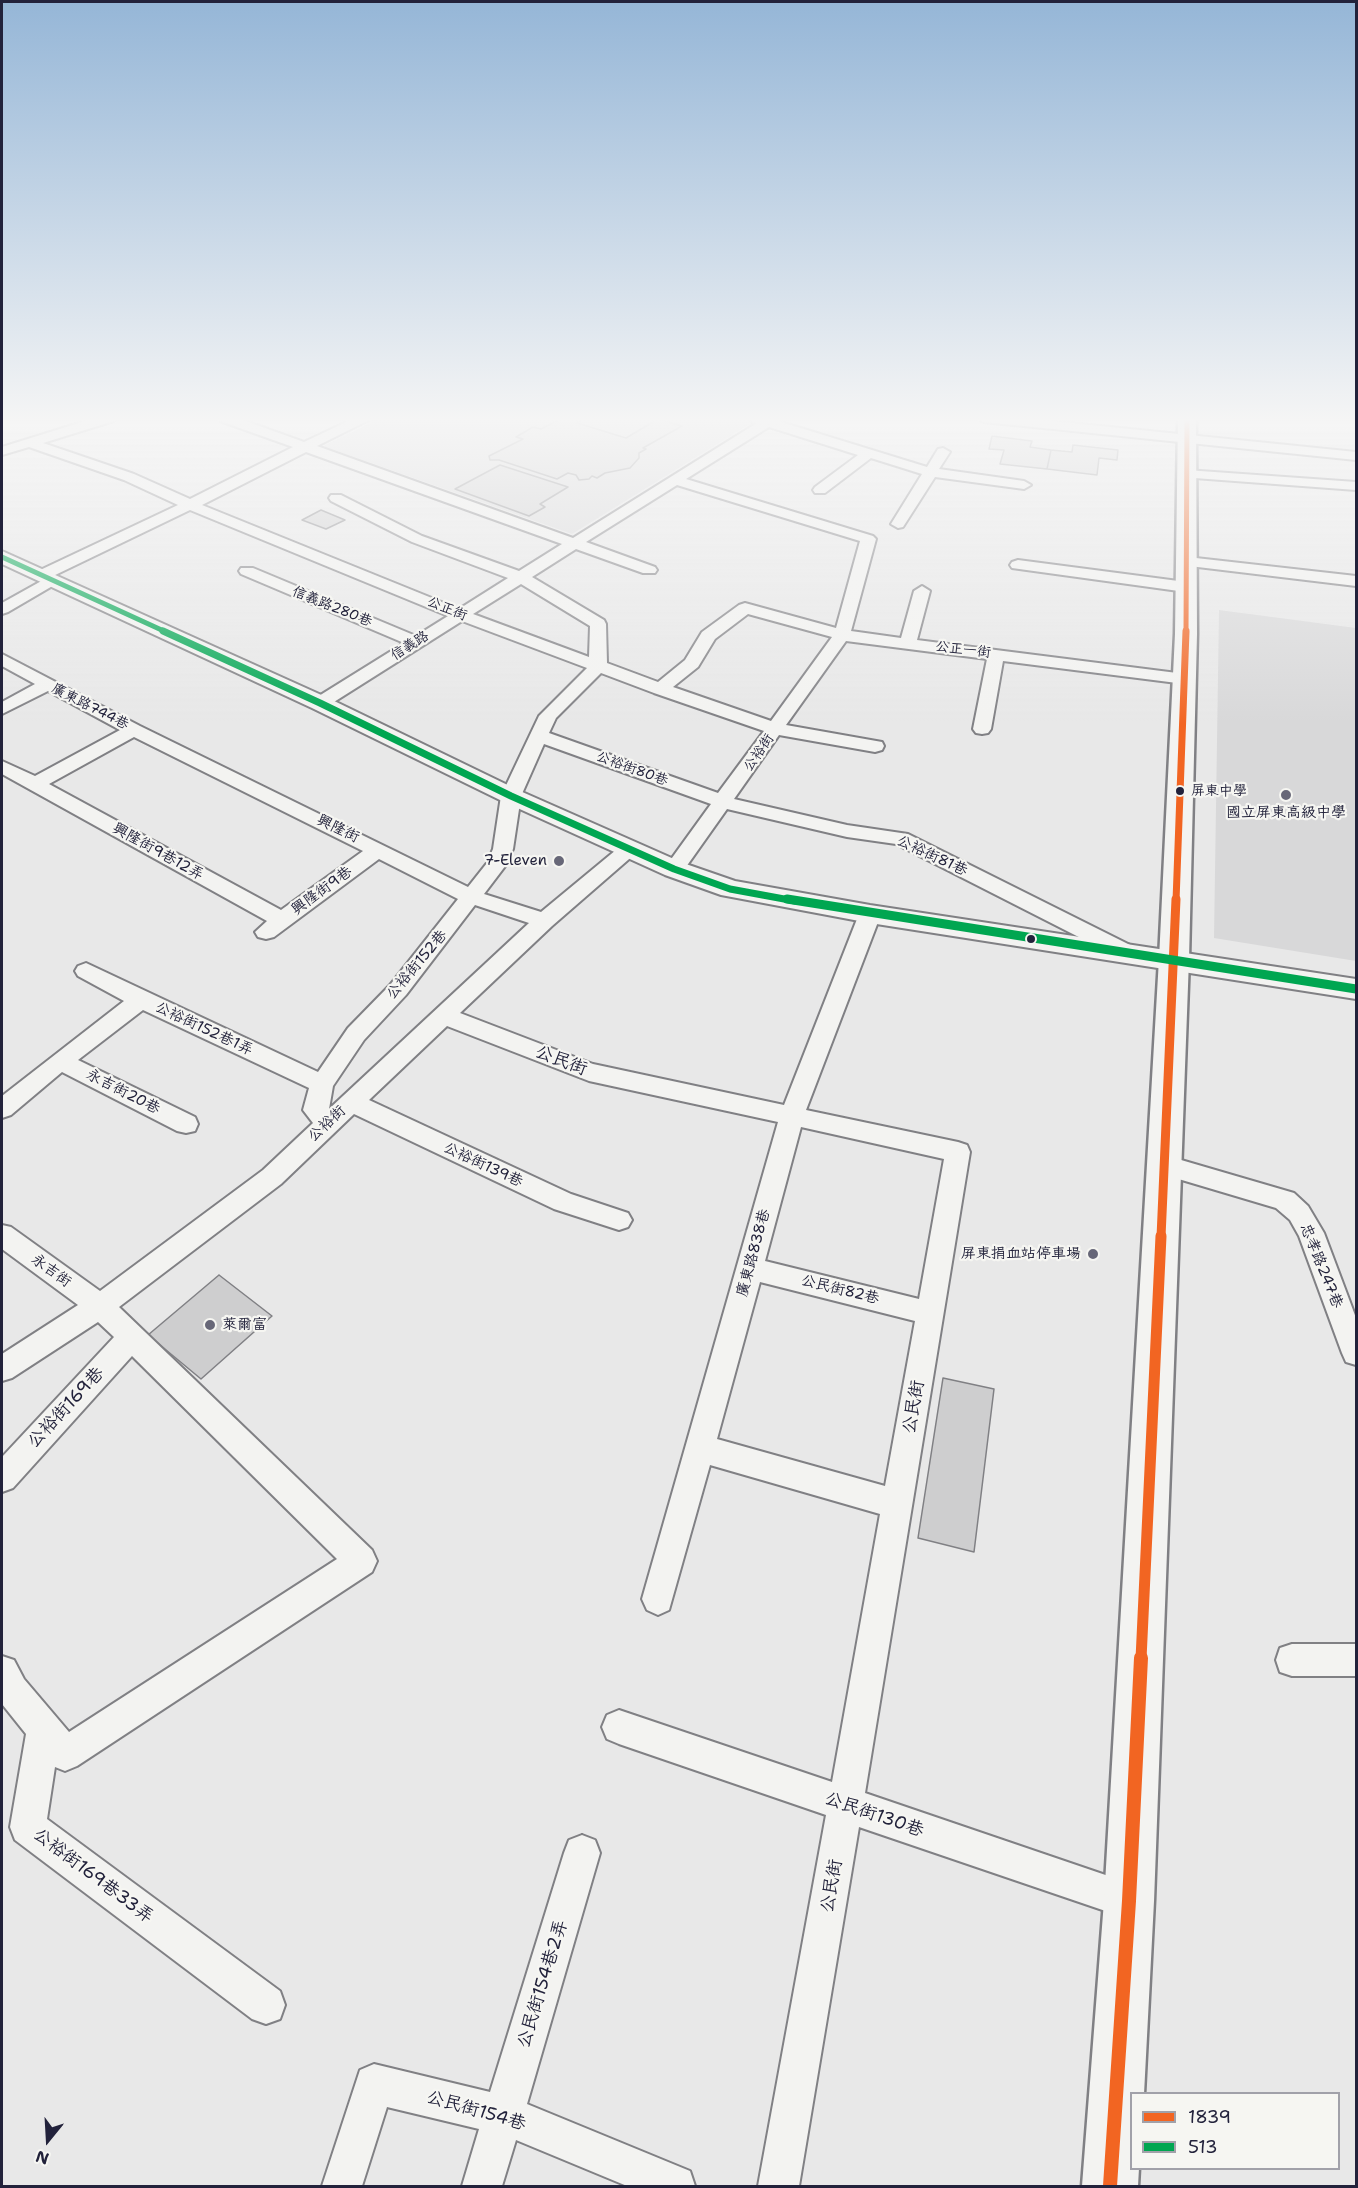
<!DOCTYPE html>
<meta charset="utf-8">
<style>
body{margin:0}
#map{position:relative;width:1358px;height:2188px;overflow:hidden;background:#e8e8e8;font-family:"Shantell Sans",sans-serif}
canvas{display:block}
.frame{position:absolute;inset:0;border:3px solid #22223b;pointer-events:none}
.legend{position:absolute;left:1130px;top:2092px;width:210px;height:78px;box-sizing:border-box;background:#f6f6f2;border:2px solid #a1a1a9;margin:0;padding:8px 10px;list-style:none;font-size:18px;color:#22223b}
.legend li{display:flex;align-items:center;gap:12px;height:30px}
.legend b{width:30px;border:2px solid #a1a1a9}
.north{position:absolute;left:18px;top:2110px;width:60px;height:60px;-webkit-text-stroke:4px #f6f6f2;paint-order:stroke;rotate:198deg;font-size:16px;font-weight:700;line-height:24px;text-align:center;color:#22223b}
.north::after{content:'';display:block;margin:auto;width:21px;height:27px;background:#22223b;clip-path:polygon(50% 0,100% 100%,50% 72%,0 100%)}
</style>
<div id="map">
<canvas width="1358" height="2188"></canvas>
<div class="frame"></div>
<ul class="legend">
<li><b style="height:8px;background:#f26522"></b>1839</li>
<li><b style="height:8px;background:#00a651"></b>513</li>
</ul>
<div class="north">N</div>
</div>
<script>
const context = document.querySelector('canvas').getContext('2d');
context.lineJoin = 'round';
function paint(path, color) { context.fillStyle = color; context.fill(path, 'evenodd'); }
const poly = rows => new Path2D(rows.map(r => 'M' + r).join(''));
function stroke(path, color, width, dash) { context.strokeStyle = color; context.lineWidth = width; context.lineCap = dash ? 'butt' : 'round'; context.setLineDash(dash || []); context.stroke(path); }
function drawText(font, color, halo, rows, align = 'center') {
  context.font = font + ' "Shantell Sans","LXGW WenKai TC",sans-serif'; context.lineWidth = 4.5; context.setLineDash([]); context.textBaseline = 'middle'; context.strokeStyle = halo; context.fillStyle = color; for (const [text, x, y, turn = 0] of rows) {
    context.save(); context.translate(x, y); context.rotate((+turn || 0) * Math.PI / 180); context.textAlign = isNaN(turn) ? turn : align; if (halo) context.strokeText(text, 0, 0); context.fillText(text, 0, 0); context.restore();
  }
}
paint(poly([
 [381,418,738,418,753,422,572,534,323,446],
 [1219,610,1356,628,1356,961,1214,938]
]), '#d8d8d9');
paint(poly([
 [397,418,534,418,460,456,447,452,452,449,436,449,458,458,419,478,345,452,354,448,346,444]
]), '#d9d9da');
const building = poly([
 [562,418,585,418,577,423,626,438,658,419,682,426,643,448,646,449,639,453,639,458,630,468,605,473,597,478,592,476,589,479,579,480,576,475,568,473,557,479,499,460,490,460,489,456,523,439,516,437,533,427,541,429,562,418],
 [992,436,1032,441,1030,447,1051,450,1047,469,1000,464,1004,450,989,449,992,436],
 [1073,445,1118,450,1117,460,1099,458,1097,475,1047,469,1051,450,1072,452,1073,445],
 [500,465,568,487,540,504,545,507,529,516,455,489,500,465],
 [321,510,345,520,326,529,302,520,321,510],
 [219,1275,272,1316,201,1379,148,1335,219,1275],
 [943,1378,994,1389,974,1552,918,1538,943,1378]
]);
paint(building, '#cececf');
stroke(building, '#808084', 1.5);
const minor = poly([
 [95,418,116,418,114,421,43,443,134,474,190,499,293,447,220,421,218,418,237,418,304,442,355,418,373,418,317,446,573,538,757,423,752,422,751,418,781,418,778,421,927,467,938,449,943,448,950,452,939,469,1024,481,1031,485,1024,489,935,477,903,527,898,528,891,524,922,474,871,458,825,493,815,493,813,490,815,487,858,455,769,427,686,479,873,536,876,539,851,631,901,638,914,591,922,586,930,591,917,640,1185,674,1191,675,1194,679,1191,683,1185,684,1003,661,991,729,988,733,982,734,976,733,973,729,987,659,846,641,786,725,882,742,884,746,882,750,875,752,779,735,734,799,847,825,908,834,1134,947,1137,952,1134,957,1126,959,1118,957,896,844,847,837,727,809,681,874,674,875,667,874,664,869,711,804,544,744,521,796,513,849,506,865,484,894,541,912,622,845,629,843,636,845,639,849,636,853,552,926,460,1013,593,1064,784,1105,859,914,863,909,870,907,877,909,881,914,806,1110,958,1142,967,1145,970,1152,865,1793,1129,1883,1142,1888,1147,1901,1142,1914,1129,1919,859,1827,799,2186,758,2186,826,1815,619,1744,607,1739,602,1727,607,1715,619,1710,832,1782,880,1514,710,1465,669,1610,658,1615,647,1610,642,1599,778,1122,589,1081,447,1026,369,1100,571,1194,628,1213,632,1220,628,1227,619,1230,554,1209,354,1114,281,1184,119,1307,372,1550,377,1561,372,1572,77,1766,65,1771,55,1767,47,1819,280,1991,285,2005,280,2019,266,2024,252,2019,15,1840,10,1827,26,1734,2,1704,2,1656,14,1660,24,1679,69,1732,337,1559,132,1356,13,1488,2,1492,2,1457,114,1337,98,1322,12,1378,2,1381,2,1354,78,1305,2,1249,2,1225,11,1227,100,1291,263,1170,313,1123,303,1110,309,1088,143,1010,78,1060,195,1117,198,1124,195,1131,186,1133,177,1131,62,1072,11,1115,2,1118,2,1096,124,1001,78,976,75,971,78,966,86,963,318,1072,348,1028,390,985,458,899,379,859,274,937,266,939,258,937,255,932,267,921,2,774,2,761,35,776,120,730,48,691,2,714,2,702,35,684,2,666,2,654,140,726,468,887,487,863,493,849,501,796,539,716,587,668,462,621,326,707,314,707,311,703,314,699,404,643,241,574,239,571,241,568,253,568,416,636,448,616,190,510,51,577,59,578,61,581,8,612,2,614,2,603,45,579,36,578,34,575,36,572,178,505,124,480,29,447,2,455,2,447,95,418],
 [306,452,562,544,519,571,422,536,341,495,331,495,329,498,331,501,412,542,508,578,459,609,202,505,306,452],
 [677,485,860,541,836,628,745,603,739,605,702,632,685,660,658,682,607,663,606,624,604,620,532,577,576,549,643,573,655,573,657,570,655,567,586,542,677,485],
 [521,584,590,626,589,657,473,614,521,584],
 [748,614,832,637,771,721,673,687,698,667,715,639,748,614],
 [601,673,654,693,764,731,718,793,549,733,556,718,601,673],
 [134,737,363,851,281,910,49,784,134,737],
 [475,905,529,923,329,1109,333,1086,364,1040,406,995,475,905],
 [801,1127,944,1159,919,1299,765,1261,801,1127],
 [760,1282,915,1321,885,1486,717,1439,760,1282],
 [977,418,1022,418,1356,452,1356,460,984,422,977,418],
 [1186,470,1356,482,1356,490,1181,477,1179,474,1181,471,1186,470],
 [1187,557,1356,576,1356,586,1181,565,1179,562,1181,559,1187,557],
 [1018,560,1186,582,1194,587,1186,592,1012,568,1010,565,1012,562,1018,560],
 [1164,1155,1294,1193,1308,1206,1324,1233,1356,1318,1356,1365,1346,1362,1342,1353,1299,1236,1290,1220,1276,1208,1155,1172,1151,1165,1155,1158,1164,1155],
 [1292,1644,1356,1644,1356,1676,1292,1676,1280,1672,1276,1660,1280,1648,1292,1644],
 [582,1835,595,1840,600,1853,527,2104,690,2171,695,2186,627,2186,516,2140,502,2186,462,2186,479,2129,387,2107,362,2186,322,2186,360,2070,374,2064,490,2092,564,1853,569,1840,582,1835]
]);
const tertiary = poly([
 [2,551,328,698,520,791,683,863,735,881,870,905,1356,979,1356,999,870,923,721,895,665,875,502,801,312,708,2,564,2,551]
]);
const primary = poly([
 [1178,418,1196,418,1197,634,1189,959,1154,1901,1144,2094,1132,2094,1132,2168,1139,2168,1138,2186,1082,2186,1104,1901,1159,959,1175,634,1178,418]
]);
stroke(minor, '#808084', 4);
stroke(tertiary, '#808084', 4);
stroke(primary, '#808084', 5);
paint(minor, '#f3f3f1');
paint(tertiary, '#f3f3f1');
paint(primary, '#f3f3f1');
stroke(poly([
 [1186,632,1187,418]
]), '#f26522', 5);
stroke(poly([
 [1176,901,1186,631]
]), '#f26522', 7);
stroke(poly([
 [1161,1237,1176,899]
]), '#f26522', 9);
stroke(poly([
 [1141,1659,1161,1236]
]), '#f26522', 11);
stroke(poly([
 [1110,2186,1129,1901,1141,1658]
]), '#f26522', 14);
stroke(poly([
 [2,557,166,632]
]), '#00a651', 5);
stroke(poly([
 [163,631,320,703,511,796,674,869,730,889,795,901]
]), '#00a651', 7);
stroke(poly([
 [787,899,1356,989]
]), '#00a651', 9);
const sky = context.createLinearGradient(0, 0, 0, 724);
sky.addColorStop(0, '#95b6d7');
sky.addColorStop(0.58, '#f5f5f5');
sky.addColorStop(1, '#f5f5f500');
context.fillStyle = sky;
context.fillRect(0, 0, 1358, 724);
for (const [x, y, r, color] of [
 [1180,791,5,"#22223b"],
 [1286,795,6,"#676778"],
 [559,861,6,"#676778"],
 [1031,939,5,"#22223b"],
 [1093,1254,6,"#676778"],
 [210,1325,6,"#676778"]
]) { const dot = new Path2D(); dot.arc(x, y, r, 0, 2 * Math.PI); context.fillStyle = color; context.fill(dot); stroke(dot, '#f6f6f2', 2); }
drawText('14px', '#22223b', '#f6f6f2', [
 ["信義路280巷",332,607,22],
 ["公正街",447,609,22],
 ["信義路",410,646,-32],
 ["公正一街",963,650,7],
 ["廣東路744巷",90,707,27],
 ["公裕街",759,753,-55],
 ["公裕街80巷",632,769,20]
]);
drawText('14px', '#22223b', '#f6f6f2', [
 ["屏東中學",1191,791]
], 'left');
drawText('15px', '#22223b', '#f6f6f2', [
 ["國立屏東高級中學",1286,813,"center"],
 ["7-Eleven",547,861],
 ["屏東捐血站停車場",1081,1254],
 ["萊爾富",222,1325,"left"]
], 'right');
drawText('15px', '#22223b', '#f6f6f2', [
 ["興隆街",338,829,26],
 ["興隆街9巷12弄",158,852,29],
 ["公裕街81巷",932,856,25],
 ["興隆街9巷",322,891,-36],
 ["公裕街152巷",417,965,-50],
 ["公裕街152巷1弄",204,1029,25],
 ["永吉街20巷",123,1092,27],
 ["公裕街",327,1124,-43],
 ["公裕街139巷",483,1165,25],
 ["廣東路838巷",754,1253,-75],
 ["忠孝路247巷",1321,1266,68],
 ["永吉街",51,1271,36],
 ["公民街82巷",840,1290,14]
]);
drawText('18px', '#22223b', '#f6f6f2', [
 ["公民街",561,1061,21],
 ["公民街",914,1407,-80],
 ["公裕街169巷",66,1408,-47],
 ["公民街130巷",874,1815,19],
 ["公裕街169巷33弄",93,1876,37],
 ["公民街",832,1886,-80],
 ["公民街154巷2弄",543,1984,-73],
 ["公民街154巷",476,2111,16]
]);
</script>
